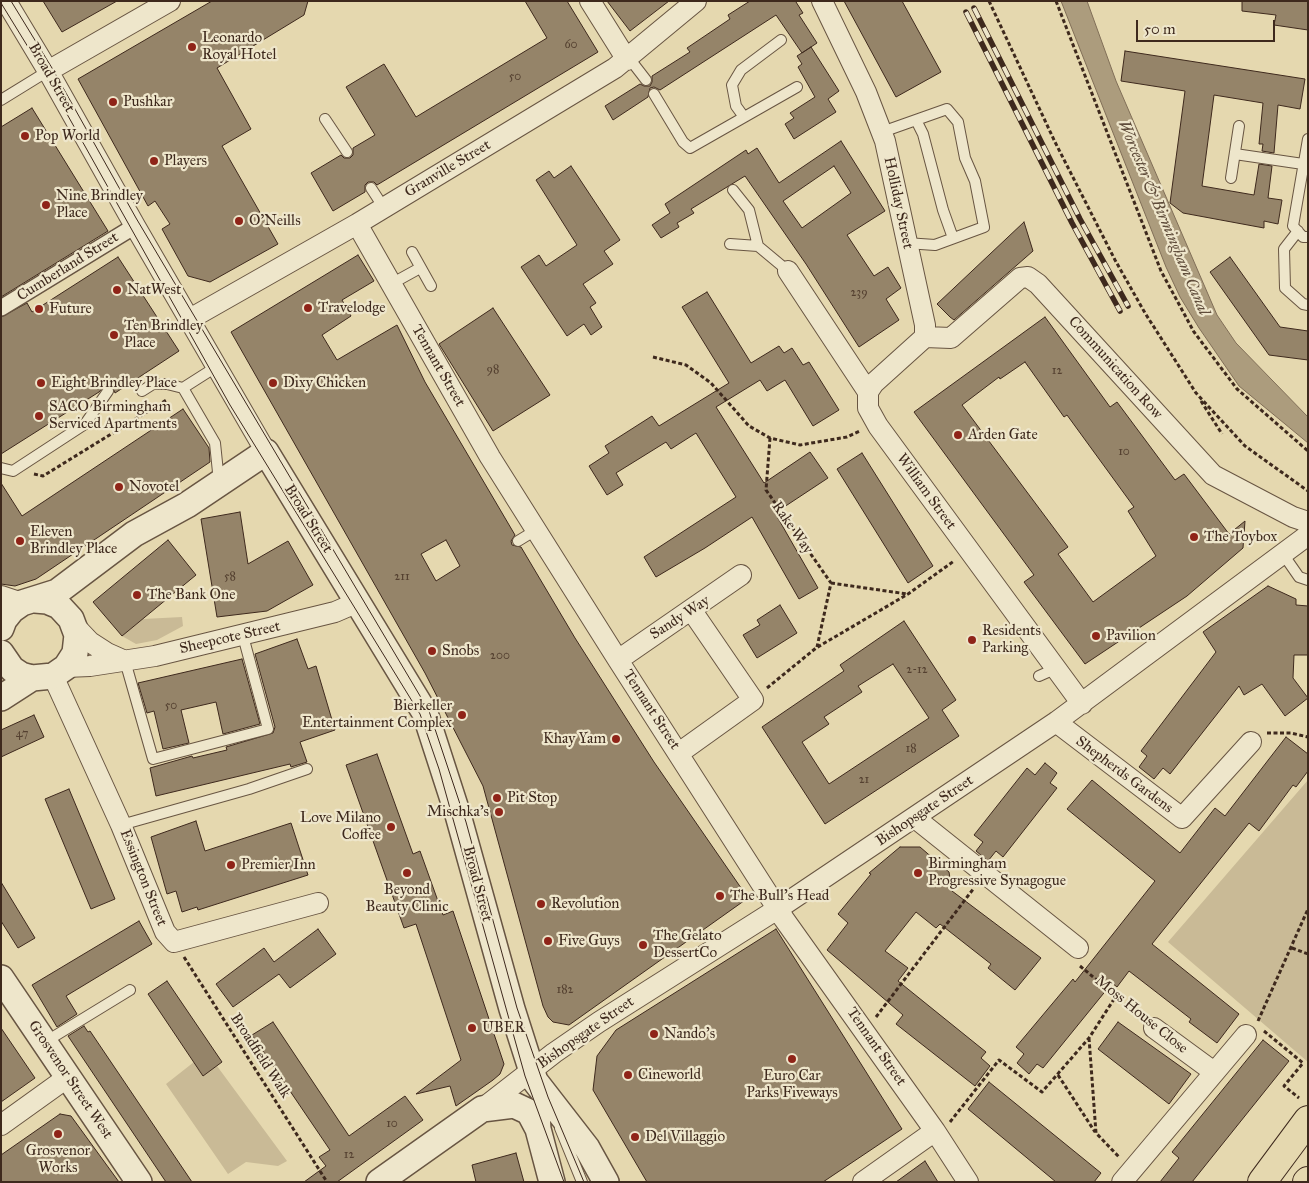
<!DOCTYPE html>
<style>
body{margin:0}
#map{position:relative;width:1309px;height:1183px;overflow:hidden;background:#e5d8af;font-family:"IM FELL Great Primer",serif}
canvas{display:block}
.frame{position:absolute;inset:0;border:2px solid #3e291d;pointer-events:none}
.scale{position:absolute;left:1136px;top:20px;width:139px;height:22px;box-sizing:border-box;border:2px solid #3e291d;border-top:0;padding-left:6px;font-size:15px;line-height:18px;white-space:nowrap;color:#3e291d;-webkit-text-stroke:4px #eee6cb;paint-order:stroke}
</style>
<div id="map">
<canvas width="1309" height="1183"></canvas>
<div class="frame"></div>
<div class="scale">50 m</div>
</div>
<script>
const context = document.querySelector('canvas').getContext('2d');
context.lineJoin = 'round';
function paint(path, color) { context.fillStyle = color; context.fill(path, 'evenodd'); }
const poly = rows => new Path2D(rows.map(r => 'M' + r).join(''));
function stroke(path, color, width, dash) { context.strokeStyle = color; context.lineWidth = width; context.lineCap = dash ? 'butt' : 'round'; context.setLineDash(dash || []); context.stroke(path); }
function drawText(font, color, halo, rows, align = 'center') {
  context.font = font + ' "IM FELL Great Primer",serif'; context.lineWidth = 4.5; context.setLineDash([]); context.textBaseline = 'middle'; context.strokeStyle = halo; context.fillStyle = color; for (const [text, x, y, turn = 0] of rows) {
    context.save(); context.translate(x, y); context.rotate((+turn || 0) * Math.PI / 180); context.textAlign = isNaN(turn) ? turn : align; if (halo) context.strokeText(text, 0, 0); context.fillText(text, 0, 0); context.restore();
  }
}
paint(poly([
 [182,617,183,626,157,640,136,644,122,636,143,619],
 [1308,780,1308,1062,1168,942],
 [194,1062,203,1075,217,1066,287,1161,278,1166,246,1162,228,1174,166,1084]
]), '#c9ba96');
const water = poly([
 [1061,1,1087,1,1116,81,1217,315,1236,343,1308,417,1308,443,1239,386,1199,328,1180,297,1166,267,1061,1]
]);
paint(water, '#ac9c7d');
stroke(water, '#806e57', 1);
const building = poly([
 [43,1,117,1,62,32,43,1],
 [212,1,308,1,304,15,217,68,251,129,222,146,278,244,210,282,188,276,162,229,170,224,155,201,148,206,78,79,212,1],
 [525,1,567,1,598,52,377,185,374,182,368,182,365,185,365,192,333,211,311,173,341,155,344,158,350,158,353,155,353,148,375,135,346,87,384,64,416,117,547,38,525,1],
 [607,1,669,1,630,31,607,1],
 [750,1,798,1,796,2,803,13,799,15,817,43,802,53,776,15,660,90,654,87,650,88,648,97,613,120,605,106,640,84,644,86,650,86,652,82,652,76,690,52,687,48,730,19,728,15,750,1],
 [844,1,902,1,941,72,896,97,844,1],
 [1242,1,1308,1,1308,30,1274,25,1276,15,1242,11,1242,1],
 [811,47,839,91,828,99,836,112,794,139,785,124,794,118,790,113,815,97,798,67,802,64,797,56,811,47],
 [1125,51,1305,79,1300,109,1278,105,1274,153,1262,151,1263,144,1259,144,1263,103,1214,95,1202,186,1254,195,1259,164,1272,166,1268,198,1282,200,1278,224,1264,221,1264,228,1183,213,1170,203,1185,91,1121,81,1125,51],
 [32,108,108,231,1,297,1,127,32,108],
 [841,141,885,211,847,235,874,276,888,267,901,288,886,299,899,320,859,347,806,264,745,176,691,209,694,213,677,223,679,227,661,238,652,225,670,213,665,204,746,150,748,154,757,148,779,183,841,141],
 [834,166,851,193,802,228,783,201,834,166],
 [571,166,620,240,604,251,613,264,583,284,596,303,590,307,602,327,591,335,584,324,567,336,521,267,539,255,546,266,577,245,536,180,549,171,554,178,571,166],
 [1024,222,1033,251,954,320,950,317,937,304,1024,222],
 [358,255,374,281,342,300,351,316,322,335,337,360,397,325,425,382,515,535,511,541,512,545,521,547,575,638,654,762,748,898,569,1025,553,1022,548,1017,543,1006,483,786,425,673,231,332,358,255],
 [446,540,460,566,436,581,421,554,446,540],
 [118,257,179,351,115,393,112,386,105,385,99,392,1,454,1,317,27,303,32,312,118,257],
 [1230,257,1280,327,1308,331,1308,360,1269,355,1210,272,1230,257],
 [707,292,751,363,779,346,784,353,792,348,803,365,809,362,839,410,813,426,785,380,767,391,760,380,716,407,764,483,810,452,828,478,775,513,818,588,799,599,752,517,705,548,656,577,644,557,736,497,696,433,671,449,666,442,616,473,623,485,607,495,589,466,609,453,605,446,652,416,659,426,729,383,682,307,707,292],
 [493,308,550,395,493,431,439,344,493,308],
 [1045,317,1110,407,1117,402,1175,480,1184,474,1229,534,1245,521,1243,548,1187,596,1085,664,1024,582,1034,575,914,412,1045,317],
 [1025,362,1064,417,1067,415,1134,507,1128,511,1156,556,1093,602,1058,554,1068,547,962,405,999,377,1000,379,1025,362],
 [183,409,209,448,210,462,36,579,15,586,1,584,1,483,22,516,183,409],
 [862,453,933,566,908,583,837,469,862,453],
 [240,512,248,564,288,541,313,585,267,611,217,617,201,519,240,512],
 [168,540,196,575,122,636,93,602,168,540],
 [1268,586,1296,599,1296,605,1308,606,1308,655,1294,655,1293,678,1308,698,1285,716,1262,684,1244,695,1239,686,1170,774,1163,768,1154,779,1139,767,1147,756,1141,751,1216,652,1203,632,1268,586],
 [780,605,797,633,757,658,743,635,760,625,757,620,780,605],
 [904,621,956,700,942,710,959,736,825,824,762,727,844,671,840,665,904,621],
 [893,664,929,718,829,784,802,742,829,724,824,717,862,692,858,686,893,664],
 [297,639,308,669,316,666,335,730,300,742,307,762,291,767,290,764,156,796,150,768,192,756,193,758,227,750,226,747,273,733,275,727,255,654,297,639],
 [242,659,260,724,223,734,216,702,181,710,189,743,163,749,154,711,147,713,138,683,242,659],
 [34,715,44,737,1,757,1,730,34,715],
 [1286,737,1308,754,1308,771,1296,787,1293,785,1259,831,1249,823,1152,944,1239,1014,1217,1043,1189,1022,1191,1019,1129,971,1117,987,1112,983,1043,1068,1037,1064,1029,1074,1017,1063,1024,1054,1016,1047,1073,979,1075,982,1155,881,1067,809,1092,780,1180,853,1215,808,1225,816,1286,737],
 [377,754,413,854,420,851,443,915,453,911,504,1064,500,1074,493,1080,456,1106,450,1086,416,1094,461,1060,416,924,404,928,346,765,377,754],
 [1045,763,1057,773,1050,783,1057,788,1003,857,996,851,988,861,976,851,983,842,974,835,1027,768,1035,775,1045,763],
 [69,789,115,899,91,909,45,799,69,789],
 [196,821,205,851,291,823,308,875,198,910,197,907,182,912,176,891,167,894,151,837,196,821],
 [900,847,920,847,949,872,952,891,1041,958,1015,990,988,968,991,964,940,924,936,928,916,912,885,951,908,968,898,981,986,1052,981,1058,990,1066,975,1086,896,1024,903,1015,827,950,848,923,838,914,871,874,869,873,900,847],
 [1,882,35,938,18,948,1,921,1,882],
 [139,921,152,944,66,996,77,1014,57,1027,32,985,139,921],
 [318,929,336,954,290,988,279,974,233,1007,216,984,264,948,274,962,318,929],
 [776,929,902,1129,823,1182,647,1182,593,1090,597,1056,616,1030,776,929],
 [167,981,222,1062,203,1076,148,994,167,981],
 [273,1022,349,1136,405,1096,423,1120,337,1182,304,1182,326,1166,319,1157,330,1150,252,1035,273,1022],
 [1118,1022,1191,1074,1169,1104,1098,1049,1118,1022],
 [84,1026,88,1032,90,1031,192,1182,166,1182,68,1036,84,1026],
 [1,1028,35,1078,1,1102,1,1028],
 [1263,1040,1289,1061,1192,1182,1160,1182,1179,1158,1172,1152,1263,1040],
 [989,1082,1101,1173,1094,1182,1056,1182,968,1109,989,1082],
 [60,1114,71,1116,119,1182,1,1182,1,1155,60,1114],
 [516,1153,524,1182,476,1182,472,1165,516,1153],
 [925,1161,938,1182,896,1182,925,1161]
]);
paint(building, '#958469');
stroke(building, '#3e291d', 1);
const service = poly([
 [629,58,646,80],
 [654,94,683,142,690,148,797,87],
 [1,100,48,71],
 [744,117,736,106,732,85,741,70,781,40],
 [325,119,347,152],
 [916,120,923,134,943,210,953,238],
 [882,132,947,109,958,122,965,158,975,181,984,227,935,245,906,243],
 [1308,139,1293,226,1303,237,1308,237],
 [1235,154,1303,164],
 [1231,178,1239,126],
 [371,188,384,208],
 [733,190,749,210,758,246],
 [1298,231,1284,249,1285,288,1303,304,1308,305],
 [730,244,758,246,788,271],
 [412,252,431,286],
 [391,284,420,268],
 [183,388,216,367],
 [142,391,153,384,167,384,183,388,215,443,219,482],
 [1,468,13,471,85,424,108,391],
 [518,541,536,530],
 [1283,554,1299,577,1308,580],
 [125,661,153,759,268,729,243,636],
 [1039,676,1057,668],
 [121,825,249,789,307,769],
 [45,1042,130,990],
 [560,1128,582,1182]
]);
const pedestrian = poly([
 [1,308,135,226]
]);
const minor = poly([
 [6,1,48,71,135,226,266,452],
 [590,1,627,60],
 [822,1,866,92,885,141,925,325,925,337],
 [48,71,170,1],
 [357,224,490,457,618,660,784,919,935,1131,968,1182],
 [788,271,868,392,868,408,878,426,1082,704],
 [188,320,357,224,615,68,696,1],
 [925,337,951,338,1020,278,1028,277,1038,284,1213,475,1293,517,1308,522],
 [868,392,874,383,925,337],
 [1,596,22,603],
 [72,623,90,642,107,653,125,661],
 [618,660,741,575],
 [66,667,90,666,155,656,335,612,358,602],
 [53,676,121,825,165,932,174,942,318,903],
 [1056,722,1182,818,1251,742],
 [679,753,753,700,692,611],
 [915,818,1078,948],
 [1154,1028,1214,1072],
 [482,1109,554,1053,599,1022,779,908,1056,722,1308,535],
 [1,1125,68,1077],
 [863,1182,935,1131],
 [1122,1182,1246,1035]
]);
const tertiary = poly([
 [1,628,4,620,12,610,22,603,57,592,134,534,187,505,266,452,425,713,458,815,512,1009,535,1081,587,1148,606,1182],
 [1,653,12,669,21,675,32,678,53,676,66,667,75,653,77,635,71,619,59,606,47,601,35,600],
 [1,698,32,678],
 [1,978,139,1182],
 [537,1114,538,1129,552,1182],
 [379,1182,482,1109,514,1105,529,1112,538,1129]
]);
const trunk = poly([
 [1262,1182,1308,1120],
 [1307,1182,1308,1181]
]);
stroke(service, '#685542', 12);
stroke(pedestrian, '#685542', 18);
stroke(minor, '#685542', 22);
stroke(tertiary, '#685542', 28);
stroke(trunk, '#3e291d', 30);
stroke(poly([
 [989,1,1055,142,1115,260,1145,313,1196,393,1245,446,1308,491],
 [1056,1,1161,271,1194,332,1237,389,1308,451],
 [653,357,686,365,711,383,749,426,770,438,800,445,847,437,860,431],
 [1201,401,1222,434],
 [770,438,766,490,831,583,817,647],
 [34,474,43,476,168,399],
 [831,583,907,594],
 [767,688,816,648,908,594,954,561],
 [1267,733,1291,733,1308,737],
 [1292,948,1308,954],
 [184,957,327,1182],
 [1080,966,1140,1016],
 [876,1017,974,888],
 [1258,1021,1308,909],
 [1264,1031,1303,1063,1284,1086,1299,1098],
 [1089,1038,1096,1133,1119,1157],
 [1058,1075,1095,1132],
 [950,1122,999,1060,1042,1092,1089,1038,1116,996]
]), '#3e291d', 3, [4, 2.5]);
stroke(service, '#eee6cb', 10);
stroke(pedestrian, '#eee6cb', 15);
stroke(minor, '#eee6cb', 20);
stroke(tertiary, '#eee6cb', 25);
stroke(trunk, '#e5d8af', 28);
stroke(poly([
 [11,1,52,68,136,218,429,711,466,822,517,1008,548,1097,584,1182],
 [1,3,44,73,230,405,420,714,439,769,525,1076,564,1182]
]), '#3e291d', 1);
const rail = poly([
 [974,8,1080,219,1128,306],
 [966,12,1072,223,1120,311]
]);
stroke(rail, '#3e291d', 5.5);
stroke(rail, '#eee6cb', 4, [11]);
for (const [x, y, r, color] of [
 [192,47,5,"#8f2418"],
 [113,102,5,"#8f2418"],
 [25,136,5,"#8f2418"],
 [154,161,5,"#8f2418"],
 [46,205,5,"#8f2418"],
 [239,221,5,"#8f2418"],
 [117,290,5,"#8f2418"],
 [308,308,5,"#8f2418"],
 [39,309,5,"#8f2418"],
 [114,335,5,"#8f2418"],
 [41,383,5,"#8f2418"],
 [273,383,5,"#8f2418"],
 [39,416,5,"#8f2418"],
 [958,435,5,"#8f2418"],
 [119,487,5,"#8f2418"],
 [1194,537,5,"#8f2418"],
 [20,541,5,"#8f2418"],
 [137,595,5,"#8f2418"],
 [1096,636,5,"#8f2418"],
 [972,640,5,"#8f2418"],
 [432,651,5,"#8f2418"],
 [462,715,5,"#8f2418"],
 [616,739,5,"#8f2418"],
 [497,798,5,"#8f2418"],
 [499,812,5,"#8f2418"],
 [391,827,5,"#8f2418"],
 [231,865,5,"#8f2418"],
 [407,873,5,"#8f2418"],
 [918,873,5,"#8f2418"],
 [720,896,5,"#8f2418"],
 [541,904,5,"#8f2418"],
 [548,941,5,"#8f2418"],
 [643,945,5,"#8f2418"],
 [472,1028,5,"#8f2418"],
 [654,1034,5,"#8f2418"],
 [792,1059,5,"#8f2418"],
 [628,1075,5,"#8f2418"],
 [58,1134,5,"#8f2418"],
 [635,1137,5,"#8f2418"]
]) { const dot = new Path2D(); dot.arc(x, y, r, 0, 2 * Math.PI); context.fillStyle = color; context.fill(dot); stroke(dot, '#eee6cb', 2); }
drawText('12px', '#544030', null, [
 ["60",571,45],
 ["50",515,77],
 ["239",859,293],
 ["98",493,370],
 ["12",1057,371],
 ["10",1124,452],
 ["58",230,577],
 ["211",402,577],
 ["200",500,656],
 ["2-12",917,670],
 ["50",171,706],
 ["47",22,734],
 ["18",911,749],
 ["21",864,780],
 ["182",565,990],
 ["10",392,1124],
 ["12",349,1155]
]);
drawText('15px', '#3e291d', '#eee6cb', [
 ["Leonardo",202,38],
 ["Royal Hotel",202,55],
 ["Pushkar",123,102],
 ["Pop World",35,136],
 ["Players",164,161],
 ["Nine Brindley",56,196],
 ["Place",56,213],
 ["O'Neills",249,221],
 ["NatWest",127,290],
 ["Travelodge",318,308],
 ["Future",49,309],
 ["Ten Brindley",124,326],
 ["Place",124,343],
 ["Eight Brindley Place",51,383],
 ["Dixy Chicken",283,383],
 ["SACO Birmingham",49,407],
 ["Serviced Apartments",49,424],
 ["Arden Gate",968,435],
 ["Novotel",129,487],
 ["Eleven",30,532],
 ["Brindley Place",30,549],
 ["The Toybox",1204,537],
 ["The Bank One",147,595],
 ["Residents",982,631],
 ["Parking",982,648],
 ["Pavilion",1106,636],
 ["Snobs",442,651],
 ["Bierkeller",452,706,"right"],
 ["Entertainment Complex",452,723,"right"],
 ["Khay Yam",606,739,"right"],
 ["Pit Stop",507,798],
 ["Mischka's",489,812,"right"],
 ["Love Milano",381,818,"right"],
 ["Coffee",381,835,"right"],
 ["Birmingham",928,864],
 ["Progressive Synagogue",928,881],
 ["Premier Inn",241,865],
 ["Beyond",407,890,"center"],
 ["Beauty Clinic",407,907,"center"],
 ["The Bull's Head",730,896],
 ["Revolution",551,904],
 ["The Gelato",653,936],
 ["DessertCo",653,953],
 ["Five Guys",558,941],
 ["UBER",482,1028],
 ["Nando's",664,1034],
 ["Cineworld",638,1075],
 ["Euro Car",792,1076,"center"],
 ["Parks Fiveways",792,1093,"center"],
 ["Del Villaggio",645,1137],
 ["Grosvenor",58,1151,"center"],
 ["Works",58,1168,"center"]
], 'left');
drawText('15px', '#3e291d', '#eee6cb', [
 ["Broad Street",51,78,60],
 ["Granville Street",448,169,-31],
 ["Holliday Street",898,203,78],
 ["Cumberland Street",68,267,-32],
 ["Tennant Street",438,366,60],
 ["Communication Row",1115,368,48],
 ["William Street",926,492,54],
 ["Broad Street",308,519,58],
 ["Rake Way",792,528,55],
 ["Sandy Way",680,618,-33],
 ["Sheepcote Street",230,638,-13],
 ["Tennant Street",651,710,57],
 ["Shepherds Gardens",1124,775,37],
 ["Bishopsgate Street",925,811,-34],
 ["Essington Street",143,878,68],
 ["Broad Street",477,884,75],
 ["Moss House Close",1141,1015,39],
 ["Bishopsgate Street",586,1033,-35],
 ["Tennant Street",876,1047,55],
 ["Broadfield Walk",260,1056,57],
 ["Grosvenor Street West",70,1080,56]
]);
drawText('italic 16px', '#5f4c3a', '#eee6cb', [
 ["Worcester & Birmingham Canal",1163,218,67]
]);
</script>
